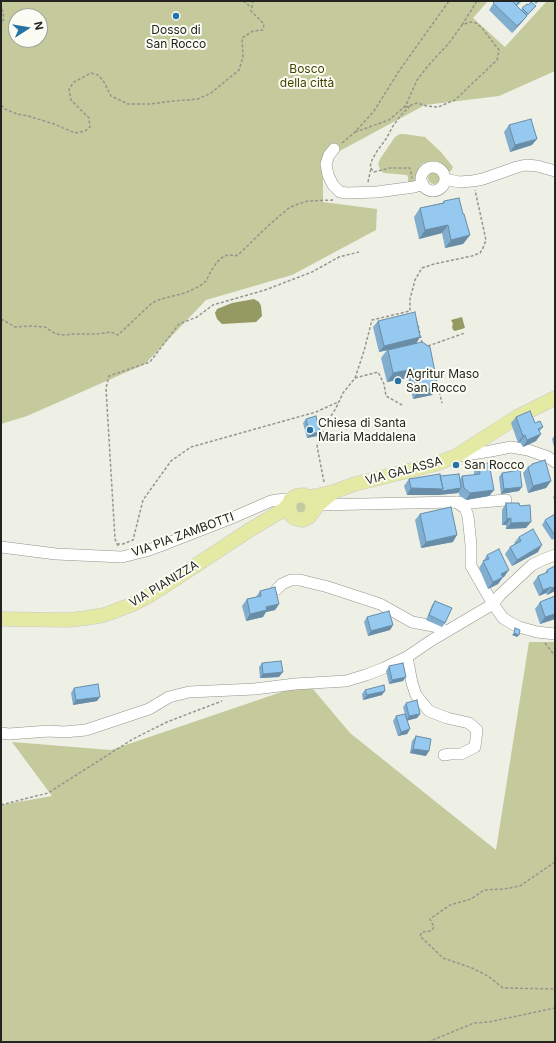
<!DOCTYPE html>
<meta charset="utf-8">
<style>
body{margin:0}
#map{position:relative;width:556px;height:1043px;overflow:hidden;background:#eeefe5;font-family:Inter,sans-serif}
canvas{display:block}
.frame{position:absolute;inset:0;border:2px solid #232320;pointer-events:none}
.north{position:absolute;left:8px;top:8px;width:40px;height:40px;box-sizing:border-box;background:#fbfcf3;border:1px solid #a5a59f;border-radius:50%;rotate:78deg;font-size:11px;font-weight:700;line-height:16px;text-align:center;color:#232320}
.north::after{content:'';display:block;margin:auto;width:14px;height:18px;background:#2572a4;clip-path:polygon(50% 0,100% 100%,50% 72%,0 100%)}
</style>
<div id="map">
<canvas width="556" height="1043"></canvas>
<div class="frame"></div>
<div class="north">N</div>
</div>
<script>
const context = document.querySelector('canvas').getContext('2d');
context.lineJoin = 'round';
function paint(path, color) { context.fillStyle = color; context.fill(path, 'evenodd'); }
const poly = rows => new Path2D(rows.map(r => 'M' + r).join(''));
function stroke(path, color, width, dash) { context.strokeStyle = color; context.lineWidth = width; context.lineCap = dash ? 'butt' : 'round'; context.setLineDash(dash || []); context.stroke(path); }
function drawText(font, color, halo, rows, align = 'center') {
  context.font = font + ' Inter,sans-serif'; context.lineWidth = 4; context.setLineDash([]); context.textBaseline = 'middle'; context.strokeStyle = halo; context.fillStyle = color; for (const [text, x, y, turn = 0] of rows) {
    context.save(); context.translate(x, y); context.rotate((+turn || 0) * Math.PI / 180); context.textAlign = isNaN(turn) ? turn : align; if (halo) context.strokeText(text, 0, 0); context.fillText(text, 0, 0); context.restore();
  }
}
paint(poly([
 [1,1,488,1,473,18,505,47,547,1,555,1,555,71,499,96,425,105,323,160,323,202,377,209,376,230,292,275,206,300,145,364,27,416,1,424],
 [16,16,40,16,40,40,16,40],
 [400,134,404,134,425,137,441,152,453,167,451,171,448,171,442,164,437,161,426,162,422,164,420,166,418,170,417,181,408,184,408,177,407,175,384,173,381,171,378,164,380,159,395,137],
 '428 178a6 6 0 1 1 12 0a6 6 0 1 1-12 0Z',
 [305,501,307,511,298,514,294,504],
 [529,642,555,642,555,1042,1,1042,1,805,52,796,12,742,111,750,308,683,350,733,496,850]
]), '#c5ca9c');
paint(poly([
 [254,299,259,302,261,306,262,316,256,322,222,324,217,319,215,313,217,309,232,303],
 [462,317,465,328,455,331,453,330,452,327,453,324,451,320]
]), '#959a63');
const minor = poly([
 [334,149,329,155,326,164,328,175,333,185,340,192,347,193,377,192,414,187,423,184],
 '421 179a12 12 0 1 1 24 0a12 12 0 1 1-24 0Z',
 [445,179,459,182,473,181,483,179,517,167,526,165,537,166,555,171],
 [459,456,491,451,511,447,528,450,548,457,555,462],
 [457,502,470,503,506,500],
 [318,505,456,502,465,508,468,516,471,545,471,566,493,604,503,618,511,623,519,627,537,632,555,634],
 [1,547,56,554,122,557,146,551,168,543,227,520,271,501,285,499,290,500],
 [277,589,282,584,291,580,300,580,328,587,380,604,412,622,428,625,438,627,446,631],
 [407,657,412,683,416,695,429,711,447,718,469,723,477,730,475,747,461,754,450,754,444,755],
 [1,733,9,734,49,731,64,732,86,730,149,709,169,697,189,692,255,689,295,684,346,681,366,675,384,668,407,657,432,640,493,604,500,595,532,565,542,560,555,555]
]);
const major = poly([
 [307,497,316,496,333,492,355,484,436,464,456,456,517,417,555,398],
 [311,514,313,506,312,502,307,497,304,495,296,496,290,500,289,508,291,515,294,518,302,520,309,517,318,505,331,494],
 [1,619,69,620,86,618,104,615,131,605,145,598,166,585,248,531,283,510,289,504]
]);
stroke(minor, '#93948c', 12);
stroke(major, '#cacac9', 15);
stroke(poly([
 [243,1,251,7],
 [1,4,4,18,1,26],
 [462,25,477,1],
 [1,105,5,109,17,114,28,116,54,124,75,133,85,131,90,127,89,118,71,100,69,89,74,82,91,73,98,75,104,82,111,96,128,104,150,104,173,101,198,99,211,93,239,70,243,57,242,38,253,31,263,30,264,24,251,11,253,1],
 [410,106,402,114,393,126,386,139,377,151,372,160,370,167,374,172,390,168,410,168,412,178],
 [355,132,389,120,403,108,406,105,417,80,427,67,449,43,462,25,470,22,476,23,482,28,499,50,497,60,455,100,438,107,427,106,417,103,403,108],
 [342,143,355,132,374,111,399,71,449,1],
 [368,182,371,168],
 [1,319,15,327,31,326,45,327,56,334,64,335,76,334,97,334,111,332,118,335,152,303,161,299,185,293,200,286,206,281,211,271,217,262,224,256,230,255,235,256,239,254,269,225,289,208,298,204,308,201,335,200],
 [416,321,418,325,422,343],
 [428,346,465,333],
 [355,378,364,351,372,320,410,311,410,299,415,280,422,268,434,264,472,256,480,253,483,248,486,240,475,190],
 [438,387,442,403],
 [324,482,317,446,326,424,336,408,343,393,355,378,378,372,384,384,386,396,402,405],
 [117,544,123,544,133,540,143,500,171,461,191,447,316,412,338,402],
 [118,546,115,539,106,388,109,376,150,362,179,324,197,317,213,305,265,290,312,272,339,257,359,252],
 [545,643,555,656],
 [1,805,48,793,133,739,167,722,222,701],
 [555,862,520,886,504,889,484,890,471,899,450,905,430,919,434,927,431,931,422,932,420,936,443,958,472,968,488,976,503,988,555,989],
 [428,1042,474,1023,489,1022,555,1008]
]), '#95958e', 1.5, [3, 2]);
stroke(minor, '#fff', 11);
stroke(major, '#e4e9a3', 14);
paint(poly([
 [495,1,522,1,517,6,521,10,522,8,528,5,536,6,527,16,522,22,512,33,489,10],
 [533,1,539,1,536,4],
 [509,125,532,145,510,152,504,132],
 [444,201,463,214,470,235,463,244,445,248,442,233,419,239,414,217,420,208,442,203],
 [378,321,420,337,416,343,432,395,413,399,408,378,387,382,381,358,387,350,379,352,373,327],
 [516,417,535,423,543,427,539,432,541,434,536,441,523,447,520,442,518,443,511,423],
 [306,419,317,436,307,438,303,423],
 [555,435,555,451,552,439],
 [479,464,494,490,489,496,466,500,459,495,459,492,458,493,438,495,407,495,404,486,409,479,440,476,460,479,462,476,474,475,474,471],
 [532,464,551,481,546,488,528,493,523,473,528,467,531,466],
 [502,473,519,491,501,494,499,477],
 [555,493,555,499,553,498],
 [506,503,520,506,526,528,506,529,506,525,502,525,502,510],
 [420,514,453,542,421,548,415,520],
 [555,514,555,538,552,540,542,525,545,520],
 [519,537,538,552,512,566,505,554,510,547,515,544,514,543],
 [487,555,504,577,503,577,498,584,488,589,479,568],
 [555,566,555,591,547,595,546,593,539,596,533,583,538,576,545,573,547,570],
 [260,591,279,604,275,610,266,612,263,617,246,621,242,606,247,599,256,597],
 [555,596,555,619,540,624,535,609,540,602],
 [435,601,445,623,442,627,426,620,432,605],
 [367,617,393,625,390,630,368,636,364,622],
 [262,663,279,677,260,678,259,667],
 [389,666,403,681,389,684,386,671],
 [74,688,97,701,73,705,71,693],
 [365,690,382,695,363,700,362,694],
 [406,703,420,714,417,718,407,720,410,729,407,734,398,736,393,721,396,716,405,714,403,707],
 [416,736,426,756,410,753,412,741]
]), '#81adce');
paint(poly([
 [527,16,522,22,512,33,517,26],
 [537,139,532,145,510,152,515,145],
 [448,225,442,233,419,239,425,230],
 [470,235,463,244,445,248,451,240],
 [420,337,416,344,379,352,384,346],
 [414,369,408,378,387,382,393,373],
 [438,387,432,395,413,399,419,390],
 [320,432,317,436,307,438,310,434],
 [541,434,536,441,523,447,527,440],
 [525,435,520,442,518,443,523,436],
 [551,481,546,488,528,493,533,486],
 [522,487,519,491,501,494,504,489],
 [411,488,461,488,458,493,438,495,407,495],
 [494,490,489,496,466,500,470,493],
 [511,518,506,525,502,525,507,519],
 [531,522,526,528,506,529,511,523],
 [457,535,453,542,421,548,426,542],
 [542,545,538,552,512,566,517,560],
 [509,570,504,577,496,580,501,574],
 [503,577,498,584,488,589,493,582],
 [551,587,546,593,539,596,543,590],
 [555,587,555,591,547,595,552,588],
 [279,604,275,610,266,612,263,617,246,621,250,614,266,607],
 [555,614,555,619,540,624,545,617],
 [393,625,390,630,368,636,371,631],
 [514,633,519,635,517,637,512,635],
 [283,672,279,677,260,678,263,674],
 [406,677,403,681,389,684,392,680],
 [385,691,382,695,363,700,367,695],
 [100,697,97,701,73,705,76,700],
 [420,714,417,718,406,721,409,716],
 [410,729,407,734,398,736,401,732],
 [413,749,429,751,426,756,410,753]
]), '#698da7');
const building = poly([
 [495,1,512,1,527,16,517,26,493,3,495,1],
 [512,1,520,1,516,5,512,1],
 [531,2,536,6,528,14,522,8,527,4,528,5,531,2],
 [531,119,537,139,515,145,509,125,531,119],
 [459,198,463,214,464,214,470,235,451,240,448,225,425,230,420,208,444,203,444,201,459,198],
 [415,312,420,337,384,346,378,321,415,312],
 [422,342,430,347,438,387,419,390,414,369,393,373,388,350,422,342],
 [530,411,535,423,540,421,543,427,538,429,541,434,527,440,525,435,523,436,516,417,530,411],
 [316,416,320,432,310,434,306,419,316,416],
 [545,460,551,481,533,486,528,467,532,465,532,464,545,460],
 [489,463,494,490,470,493,464,488,462,476,480,474,479,464,489,463],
 [520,470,522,487,504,489,502,473,520,470],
 [440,474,443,489,411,488,409,479,440,474],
 [459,474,461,488,441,491,443,489,440,476,459,474],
 [506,503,519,503,520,506,530,505,531,522,511,523,511,518,507,519,506,503],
 [451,507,457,535,426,542,420,514,451,507],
 [555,514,555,536,545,520,555,514],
 [533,529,542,545,517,560,510,547,521,541,519,537,533,529],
 [499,549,509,570,501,574,503,577,493,582,483,561,489,559,487,555,499,549],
 [555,566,555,587,552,588,551,587,543,590,538,576,548,572,547,570,555,566],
 [275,587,279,604,266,607,267,610,250,614,247,599,261,596,260,591,275,587],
 [555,596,555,614,545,617,540,602,555,596],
 [435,601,452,608,445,623,429,615,435,601],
 [389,611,393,625,371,631,367,617,389,611],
 [515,628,520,630,519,635,514,633,515,628],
 [281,661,283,672,263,674,262,663,281,661],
 [403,663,406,677,392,680,389,666,403,663],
 [98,684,100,697,76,700,74,688,98,684],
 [384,685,385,691,367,695,365,690,384,685],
 [417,700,420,714,409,716,406,703,417,700],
 [405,714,410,729,401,732,396,716,405,714],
 [416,736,431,739,429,751,413,749,416,736]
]);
paint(building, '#96c9ef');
stroke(building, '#698da7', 1);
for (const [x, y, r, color] of [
 [176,16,4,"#2572a4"],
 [398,381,4,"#2572a4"],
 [310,430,4,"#2572a4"],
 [456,465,4,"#2572a4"]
]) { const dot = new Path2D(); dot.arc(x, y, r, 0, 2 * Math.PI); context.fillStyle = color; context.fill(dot); stroke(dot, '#fbfcf3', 1.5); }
drawText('12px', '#232320', '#fbfcf3', [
 ["Dosso di",176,30,"center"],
 ["San Rocco",176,44,"center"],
 ["Agritur Maso",406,374],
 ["San Rocco",406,388],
 ["Chiesa di Santa",318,423],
 ["Maria Maddalena",318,437],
 ["San Rocco",464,465]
], 'left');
drawText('12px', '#414500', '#fbfcf3', [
 ["Bosco",307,69],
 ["della città",307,83]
]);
drawText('12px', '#232320', '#fbfcf3', [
 ["VIA GALASSA",404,471,-15],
 ["VIA PIA ZAMBOTTI",183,535,-20],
 ["VIA PIANIZZA",164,584,-31]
]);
</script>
